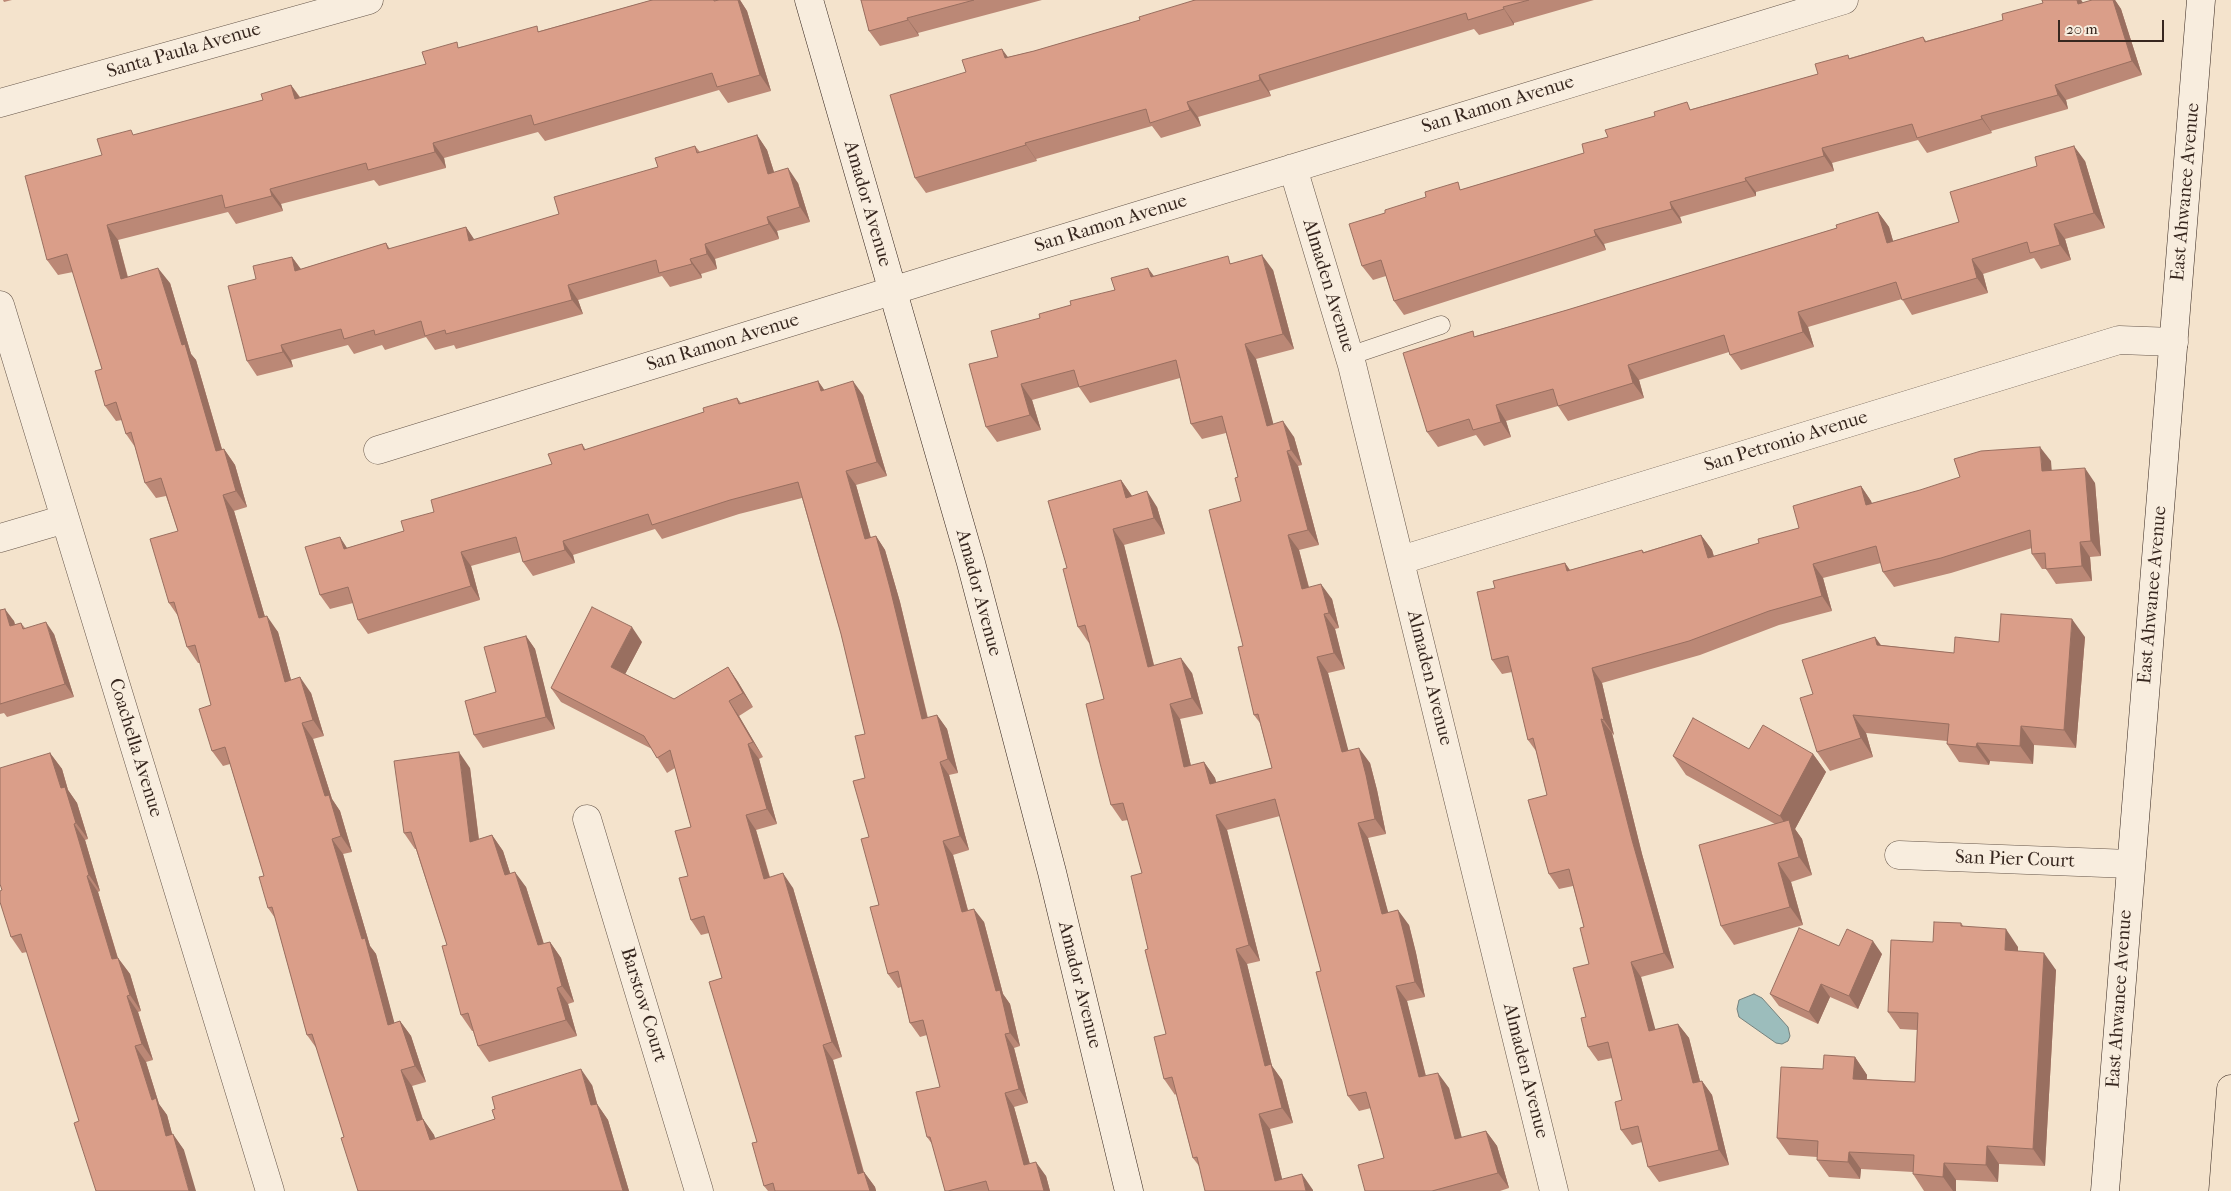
<!DOCTYPE html>
<style>
body{margin:0}
#map{position:relative;width:2231px;height:1191px;overflow:hidden;background:#f4e3cc;font-family:"IM FELL French Canon",serif}
canvas{display:block}
.scale{position:absolute;left:2058px;top:20px;width:106px;height:22px;box-sizing:border-box;border:2px solid #37271f;border-top:0;padding-left:6px;font-size:15px;line-height:18px;white-space:nowrap;color:#37271f;-webkit-text-stroke:4px #f8edde;paint-order:stroke}
</style>
<div id="map">
<canvas width="2231" height="1191"></canvas>
<div class="scale">20 m</div>
</div>
<script>
const context = document.querySelector('canvas').getContext('2d');
context.lineJoin = 'round';
function paint(path, color) { context.fillStyle = color; context.fill(path, 'evenodd'); }
const poly = rows => new Path2D(rows.map(r => 'M' + r).join(''));
function stroke(path, color, width, dash) { context.strokeStyle = color; context.lineWidth = width; context.lineCap = dash ? 'butt' : 'round'; context.setLineDash(dash || []); context.stroke(path); }
function drawText(font, color, halo, rows, align = 'center') {
  context.font = font + ' "IM FELL French Canon",serif'; context.lineWidth = 4; context.setLineDash([]); context.textBaseline = 'middle'; context.strokeStyle = halo; context.fillStyle = color; for (const [text, x, y, turn = 0] of rows) {
    context.save(); context.translate(x, y); context.rotate((+turn || 0) * Math.PI / 180); context.textAlign = isNaN(turn) ? turn : align; if (halo) context.strokeText(text, 0, 0); context.fillText(text, 0, 0); context.restore();
  }
}
const water = poly([
 [1754,994,1762,998,1788,1027,1790,1036,1788,1041,1782,1044,1776,1043,1739,1017,1737,1009,1739,1000,1754,994]
]);
paint(water, '#9cbdbc');
stroke(water, '#74817d', 1);
const lane = poly([
 [1349,356,1441,325]
]);
const street = poly([
 [0,103,369,0],
 [1293,168,1352,365,1554,1191],
 [0,305,270,1191],
 [378,450,953,272,1844,0],
 [0,538,65,519],
 [1401,560,2119,340,2174,342],
 [587,819,699,1191],
 [1899,855,2130,864]
]);
const secondary = poly([
 [809,0,971,563,1052,872,1129,1191],
 [2105,1191,2201,0]
]);
const highway = poly([
 [2223,1191,2231,1089]
]);
stroke(lane, '#66564a', 19);
stroke(street, '#66564a', 29);
stroke(secondary, '#37271f', 29);
stroke(highway, '#37271f', 29);
stroke(lane, '#f8edde', 18);
stroke(street, '#f8edde', 28);
stroke(secondary, '#f8edde', 28);
stroke(highway, '#f4e3cc', 28);
paint(poly([
 [3,0,12,0,4,2],
 [652,0,740,0,747,11,771,91,728,103,719,90,545,141,538,132,444,158,446,168,379,186,374,180,281,204,283,211,236,224,228,212,118,240,128,277,170,283,191,354,196,360,222,449,224,449,235,465,247,507,234,511,265,617,278,632,291,680,311,693,324,736,313,739,332,799,340,811,352,852,343,854,370,946,376,954,394,1023,400,1021,411,1036,426,1082,412,1086,423,1119,434,1135,435,1139,495,1119,592,1085,597,1104,608,1120,629,1191,344,1137,317,1049,307,1035,275,918,268,908,264,876,230,764,223,766,212,751,211,705,200,663,198,663,187,647,178,616,169,603,178,531,166,496,156,498,145,483,135,447,126,434,122,420,116,421,105,406,102,369,73,272,58,275,47,260,135,135,263,100,291,85,300,97,426,64,460,47,540,31],
 [861,0,1042,0,918,33,919,36,880,46,869,31],
 [1195,0,1594,0,1514,23,1514,25,1479,35,1474,29,1269,91,1271,96,1198,117,1201,126,1161,138,1152,126,1036,159,1037,161,926,193,915,178,966,72,1008,57,1034,51,1140,20],
 [2042,0,2081,0,2083,3,2092,0,2115,0,2121,9,2142,75,2066,100,2068,109,1991,131,1992,133,1927,153,1918,140,1832,163,1834,171,1756,192,1756,196,1680,217,1682,223,1604,244,1606,250,1404,315,1394,301,1386,276,1373,280,1362,266,1385,213,1463,189,1584,153,1608,137,1692,109,1818,74,1850,58,1923,37,1926,41,2003,20,2043,3],
 [757,135,767,150,774,172,798,183,810,222,777,231,779,239,715,259,717,269,701,274,702,278,670,287,662,276,578,300,583,314,456,349,454,345,435,350,426,337,385,350,382,345,354,354,348,345,291,360,293,367,257,376,247,361,256,279,292,257,301,269,386,243,390,249,466,227,474,240,559,214,658,167,695,146,700,152],
 [2085,161,2105,228,2065,239,2071,260,2041,269,2034,258,1983,274,1988,293,1912,315,1902,299,1808,327,1814,347,1741,370,1730,355,1729,352,1639,380,1644,398,1568,421,1558,406,1506,421,1511,437,1484,446,1476,435,1438,447,1427,432,1476,336,1567,310,1837,228,1878,212,1889,227,1893,241,1959,222],
 [1232,263,1273,270,1294,349,1256,359,1273,424,1294,437,1302,465,1298,466,1319,545,1299,550,1309,587,1332,599,1339,628,1335,629,1345,669,1328,673,1348,751,1370,763,1377,790,1386,834,1368,838,1388,913,1409,925,1416,953,1425,997,1407,1001,1426,1076,1449,1088,1462,1138,1486,1131,1497,1146,1509,1188,1500,1191,1365,1191,1384,1158,1371,1108,1359,1111,1348,1096,1321,971,1280,816,1227,830,1260,961,1247,964,1272,1066,1282,1080,1293,1123,1270,1129,1282,1179,1313,1190,1199,1166,1193,1158,1176,1094,1175,1095,1164,1079,1166,1034,1148,949,1142,873,1128,820,1122,821,1111,805,1104,699,1090,642,1089,643,1078,627,1067,568,1121,480,1132,496,1157,507,1165,534,1124,545,1154,665,1192,673,1203,714,1180,719,1191,766,1204,762,1215,778,1216,783,1272,768,1260,723,1254,715,1243,646,1241,501,1238,477,1226,433,1202,439,1191,424,1180,378,1090,403,1079,387,1032,400,1041,430,997,442,986,427,998,357,1040,318,1071,305,1154,276],
 [818,381,824,390,863,395,887,476,856,485,871,538,876,536,885,550,900,602,928,718,937,715,947,729,958,773,949,775,969,850,953,855,968,910,984,922,1003,994,1010,1004,1020,1046,1014,1048,1028,1103,1014,1107,1030,1164,1046,1176,1050,1191,945,1191,932,1144,927,1137,940,1087,927,1035,920,1037,910,1023,901,987,898,988,888,974,869,837,865,778,865,734,841,634,802,498,739,514,662,539,655,529,573,555,575,563,533,576,523,562,521,552,471,566,480,600,368,634,358,620,353,603,330,609,320,595,347,548,404,531,434,512,552,464,582,444,586,450,704,412,737,398,741,403],
 [2051,461,2051,471,2095,483,2101,556,2090,557,2092,581,2056,584,2046,569,2042,569,2032,554,2032,548,1951,573,1894,587,1883,572,1881,563,1823,578,1832,611,1779,625,1700,655,1602,683,1614,735,1612,733,1642,854,1674,968,1641,977,1655,1030,1678,1024,1689,1038,1700,1081,1702,1081,1712,1095,1729,1165,1659,1182,1648,1167,1642,1142,1632,1145,1621,1130,1622,1100,1612,1058,1598,1061,1588,1047,1586,1017,1589,964,1584,927,1573,886,1559,889,1549,874,1547,795,1536,751,1528,740,1512,672,1502,674,1492,660,1495,588,1565,563,1570,570,1642,550,1644,552,1701,535,1712,550,1714,556,1759,543,1799,528,1861,486,1871,501,1872,503],
 [0,610,14,621,15,625,21,623,25,628,54,634,74,697,7,717,4,713,0,714],
 [526,636,535,649,555,729,483,748,474,735,496,692],
 [1875,637,1881,645,1954,653,1999,642,2085,637,2076,748,2034,745,2033,764,1990,761,1989,765,1959,762,1947,744,1947,741,1866,733,1873,757,1830,771,1817,752,1813,694],
 [642,642,625,674,674,699,728,667,738,682,753,707,739,716,763,757,759,759,777,824,756,830,770,877,793,888,842,1057,833,1060,864,1172,875,1187,876,1191,768,1191,764,1186,757,1142,722,978,709,933,701,935,691,920,688,876,691,827,675,768,667,773,652,749,561,702,551,688],
 [1749,749,1813,754,1826,772,1795,829,1802,839,1812,875,1791,882,1803,925,1734,945,1721,926,1775,824,1686,775,1673,756],
 [50,753,62,769,68,790,77,803,88,839,85,840,100,891,98,892,118,958,130,974,141,1011,138,1012,153,1060,146,1062,159,1104,167,1115,172,1134,184,1150,79,1121,27,952,22,953,11,937,2,890],
 [470,768,479,839,492,835,503,851,510,873,526,887,544,944,550,942,561,958,574,1002,568,1004,577,1036,489,1062,478,1046,473,1031,472,1031,461,1015,447,945,416,849,415,849,404,833],
 [1961,923,1964,927,2018,947,2018,951,2056,970,2045,1166,1999,1164,1998,1182,1956,1180,1956,1191,1924,1191,1913,1174,1913,1172,1861,1169,1860,1179,1829,1177,1817,1160,1817,1157,1789,1155,1777,1138,1823,1069,1855,1057,1867,1075,1867,1079,1915,1082,1917,1030,1900,1029,1888,1012,1933,942],
 [1839,946,1882,954,1858,1009,1830,997,1818,1024,1779,1006,1770,994]
]), '#bb8876');
paint(poly([
 [738,0,740,0,747,11,771,91,760,75],
 [2077,0,2081,0,2084,4,2078,4],
 [2113,0,2115,0,2121,9,2142,75,2132,61],
 [1503,7,1514,23,1514,25,1504,9],
 [907,18,918,33,919,36,908,20],
 [1002,49,1013,64,1005,58],
 [1259,75,1269,91,1271,96,1260,80],
 [291,85,302,101,295,99],
 [2055,85,2066,100,2068,109,2058,95],
 [1187,102,1198,117,1201,126,1190,110],
 [1981,116,1991,131,1992,133,1982,119],
 [757,135,767,150,779,188,768,174],
 [433,143,444,158,446,168,435,152],
 [1025,143,1036,159,1037,161,1026,145],
 [2074,146,2085,161,2105,228,2094,213],
 [1822,148,1832,163,1834,171,1824,156],
 [788,168,798,183,810,222,800,207],
 [1745,178,1756,192,1756,196,1746,181],
 [270,189,281,204,283,211,272,196],
 [1670,202,1680,217,1682,223,1672,209],
 [1878,212,1889,227,1898,258,1887,243],
 [767,217,777,231,779,239,769,224],
 [2054,224,2065,239,2071,260,2060,245],
 [107,225,118,240,132,295,121,279],
 [466,227,476,242,469,241],
 [1594,230,1604,244,1606,250,1596,236],
 [705,244,715,259,717,269,707,254],
 [1262,255,1273,270,1294,349,1283,334],
 [292,257,302,271,295,271],
 [690,259,701,274,702,278,692,264],
 [1972,259,1983,274,1988,293,1977,278],
 [158,268,170,283,191,354,196,360,227,467,216,451,182,345],
 [1148,268,1159,283,1151,277],
 [568,285,578,300,583,314,572,300],
 [1798,312,1808,327,1814,347,1803,332],
 [1245,344,1256,359,1278,441,1267,426],
 [281,345,291,360,293,367,283,352],
 [1628,365,1639,380,1644,398,1633,383],
 [818,381,828,395,821,391],
 [853,381,863,395,887,476,877,462],
 [1021,384,1032,400,1041,430,1030,415],
 [1496,405,1506,421,1511,437,1501,422],
 [1283,421,1294,437,1302,465,1291,450],
 [2040,447,2051,461,2053,486,2042,471],
 [224,449,235,465,247,507,236,491],
 [1287,451,1298,466,1319,545,1308,530],
 [2085,468,2095,483,2101,556,2091,541],
 [846,471,856,485,875,553,865,539],
 [1121,480,1132,496,1126,498],
 [1861,486,1871,501,1876,519,1866,505],
 [1147,491,1157,507,1165,534,1154,518],
 [223,495,234,511,270,634,259,618],
 [1113,529,1124,545,1158,682,1148,667],
 [1288,535,1299,550,1313,604,1302,589],
 [1701,535,1712,550,1718,573,1708,558],
 [876,536,885,550,900,602,931,733,922,719],
 [340,537,349,551,344,549],
 [563,541,573,555,575,563,565,550],
 [2080,542,2090,557,2092,581,2082,566],
 [461,552,471,566,480,600,471,586],
 [1565,563,1575,578,1567,571],
 [1813,564,1823,578,1832,611,1822,596],
 [1321,584,1332,599,1339,628,1329,613],
 [5,609,14,621,19,639,10,626],
 [1324,614,1335,629,1345,669,1334,653],
 [267,616,278,632,296,698,285,682],
 [2072,619,2085,637,2076,748,2064,730],
 [46,622,54,634,74,697,65,684],
 [632,627,642,642,621,682,611,667],
 [526,636,535,649,555,729,546,717],
 [1875,637,1887,655,1877,645],
 [1317,657,1328,673,1353,768,1342,752],
 [1181,658,1192,673,1203,714,1192,698],
 [728,667,738,682,753,707,743,693],
 [1592,668,1602,683,1614,735,1604,720],
 [300,677,311,693,324,736,313,720],
 [729,701,739,716,763,757,753,742],
 [1170,704,1180,719,1195,783,1184,767],
 [937,715,947,729,958,773,948,759],
 [1853,715,1866,733,1873,757,1861,738],
 [1601,719,1612,733,1642,854,1674,968,1664,953,1632,840],
 [302,723,313,739,332,799,340,811,352,852,341,836,325,796],
 [2021,726,2034,745,2033,764,2020,746],
 [1977,743,1990,761,1989,765,1976,747],
 [748,744,759,759,777,824,767,809],
 [1359,748,1370,763,1377,790,1386,834,1375,819],
 [459,752,470,768,481,858,470,842],
 [50,753,62,769,68,790,77,803,88,839,76,823,61,788],
 [1813,754,1826,772,1795,829,1802,839,1812,875,1799,857,1792,834,1780,816],
 [940,762,949,775,969,850,960,836],
 [1204,762,1215,778,1221,800,1210,784],
 [746,815,756,830,774,893,764,879],
 [1216,815,1227,830,1260,961,1249,945],
 [1358,823,1368,838,1393,930,1382,914],
 [74,824,85,840,100,891,89,875],
 [492,835,503,851,516,891,505,875],
 [332,839,343,854,370,946,376,954,399,1040,388,1025],
 [943,841,953,855,972,926,962,912],
 [1778,863,1791,882,1803,925,1790,907],
 [515,872,526,887,549,961,538,945],
 [783,873,793,888,842,1057,832,1042],
 [87,876,98,892,123,976,112,959],
 [974,909,984,922,1003,994,1010,1004,1020,1046,1010,1033,996,991],
 [1398,910,1409,925,1416,953,1425,997,1415,982],
 [2006,929,2018,947,2017,968,2005,950],
 [1873,941,1882,954,1858,1009,1849,996],
 [550,942,561,958,574,1002,562,986],
 [1236,949,1247,964,1272,1066,1282,1080,1293,1123,1282,1108,1265,1066],
 [2044,953,2056,970,2045,1166,2033,1149],
 [118,958,130,974,141,1011,130,995],
 [1631,962,1641,977,1660,1046,1649,1031],
 [1821,984,1830,997,1818,1024,1809,1012],
 [1396,986,1407,1001,1430,1093,1419,1077],
 [557,988,568,1004,577,1036,566,1020],
 [127,996,138,1012,153,1060,142,1044],
 [400,1021,411,1036,426,1082,415,1066],
 [1678,1024,1689,1038,1704,1097,1693,1083],
 [1005,1034,1014,1048,1028,1103,1019,1089],
 [823,1045,833,1060,868,1189,858,1174],
 [135,1046,146,1062,159,1104,167,1115,177,1152,166,1136,152,1100],
 [1855,1057,1867,1075,1865,1096,1853,1079],
 [581,1069,592,1085,602,1121,591,1105],
 [401,1070,412,1086,428,1136,417,1121],
 [1438,1073,1449,1088,1466,1155,1455,1139],
 [1702,1081,1712,1095,1729,1165,1719,1150],
 [1005,1093,1014,1107,1034,1179,1024,1165],
 [597,1104,608,1120,629,1191,623,1191],
 [1259,1114,1270,1129,1285,1191,1275,1181],
 [423,1119,434,1135,441,1156,430,1140],
 [1486,1131,1497,1146,1509,1188,1498,1173],
 [173,1134,184,1150,196,1191,189,1191],
 [1987,1146,1999,1164,1998,1182,1986,1165],
 [1849,1152,1861,1169,1860,1179,1848,1162],
 [1036,1162,1046,1176,1050,1191,1044,1191],
 [1944,1163,1956,1180,1956,1191,1953,1191,1943,1177],
 [864,1172,875,1187,876,1191,870,1191],
 [1302,1174,1313,1190,1313,1191,1306,1191]
]), '#996f60');
const building = poly([
 [652,0,714,0,714,1,719,0,738,0,760,75,717,87,712,73,534,125,531,115,433,143,435,152,368,170,366,163,270,189,272,196,225,208,222,195,107,225,121,279,158,268,182,345,185,344,216,451,224,449,236,491,223,495,259,618,267,616,285,682,300,677,313,720,302,723,325,796,329,795,341,836,332,839,362,939,365,938,388,1025,400,1021,415,1066,401,1070,417,1121,423,1119,430,1140,495,1119,492,1110,495,1109,492,1097,581,1069,591,1105,597,1104,623,1191,358,1191,341,1138,344,1137,312,1034,307,1035,272,907,268,908,259,877,264,876,225,747,212,751,199,709,211,705,195,645,187,647,174,602,169,603,150,539,178,531,161,478,145,483,131,432,126,434,116,402,105,406,95,371,102,369,67,254,47,260,25,176,102,155,97,139,131,130,133,135,263,100,261,94,291,85,295,99,426,64,422,52,457,42,458,48,537,26,538,32,652,0],
 [861,0,974,0,907,18,908,20,869,31,861,0],
 [1195,0,1529,0,1503,7,1504,9,1468,20,1466,13,1259,75,1260,80,1187,102,1190,110,1150,123,1146,109,1025,143,1026,145,915,178,890,95,966,72,962,60,1002,49,1005,58,1034,51,1140,20,1139,17,1195,0],
 [2042,0,2077,0,2078,4,2092,0,2113,0,2132,61,2055,85,2058,95,1981,116,1982,119,1917,138,1912,124,1822,148,1824,156,1745,178,1746,181,1670,202,1672,209,1594,230,1596,236,1394,301,1381,260,1362,266,1349,224,1385,213,1385,210,1426,197,1425,192,1458,182,1460,190,1584,153,1582,144,1608,137,1605,130,1655,116,1654,112,1687,102,1690,110,1818,74,1815,64,1848,55,1849,59,1923,37,1925,42,2003,20,2002,14,2043,3,2042,0],
 [757,135,768,174,788,168,800,207,767,217,769,224,705,244,707,254,690,259,692,264,659,273,656,260,568,285,572,300,446,334,445,330,425,336,421,321,375,335,374,330,344,339,341,329,281,345,283,352,247,361,228,286,256,279,253,266,292,257,295,271,386,243,388,249,466,227,469,241,559,214,554,197,658,167,655,158,695,146,697,153,757,135],
 [2074,146,2094,213,2054,224,2060,245,2030,253,2027,242,1972,259,1977,278,1902,300,1896,282,1798,312,1803,332,1730,355,1724,335,1628,365,1633,383,1558,406,1553,389,1496,405,1501,422,1473,430,1469,419,1427,432,1403,353,1473,331,1474,337,1567,310,1837,228,1836,225,1878,212,1887,243,1959,222,1950,192,2037,166,2035,157,2074,146],
 [1262,255,1283,334,1245,344,1267,426,1283,421,1291,450,1287,451,1308,530,1288,535,1302,589,1321,584,1329,613,1324,614,1334,653,1317,657,1342,752,1359,748,1366,775,1375,819,1358,823,1382,914,1398,910,1405,938,1415,982,1396,986,1419,1077,1438,1073,1455,1139,1486,1131,1498,1173,1432,1191,1365,1191,1358,1165,1384,1158,1366,1092,1348,1096,1316,972,1321,971,1275,799,1216,815,1249,945,1236,949,1265,1066,1271,1064,1282,1108,1259,1114,1275,1181,1302,1174,1306,1191,1205,1191,1197,1157,1193,1158,1172,1077,1164,1079,1154,1037,1166,1034,1145,950,1148,949,1131,876,1142,873,1123,803,1111,805,1100,763,1086,704,1104,699,1085,625,1078,627,1063,569,1067,568,1048,501,1121,480,1126,498,1147,491,1154,518,1113,529,1148,667,1181,658,1192,698,1170,704,1184,767,1204,762,1210,784,1272,768,1258,714,1254,715,1238,647,1243,646,1209,510,1241,501,1235,478,1238,477,1222,416,1191,424,1176,360,1079,387,1074,370,1021,384,1030,415,986,427,969,364,998,357,991,331,1040,318,1039,314,1071,305,1070,301,1115,290,1111,278,1148,268,1151,277,1228,256,1230,264,1262,255],
 [818,381,821,391,853,381,877,462,846,471,865,539,876,536,890,588,922,719,937,715,948,759,940,762,960,836,943,841,962,912,974,909,996,991,1000,990,1010,1033,1005,1034,1019,1089,1005,1093,1024,1165,1036,1162,1044,1191,989,1191,986,1181,948,1191,945,1191,930,1137,927,1137,916,1092,940,1087,923,1020,910,1023,898,971,888,974,870,907,879,905,861,839,869,837,853,781,865,778,855,736,865,734,841,634,798,482,730,500,652,525,648,514,563,541,565,550,523,562,516,537,461,552,471,586,358,620,348,587,320,595,305,547,340,537,344,549,404,531,401,521,434,512,431,500,552,464,548,454,582,444,584,450,704,412,703,408,737,398,739,404,818,381],
 [2040,447,2042,471,2085,468,2091,541,2080,542,2082,566,2046,569,2045,553,2032,554,2030,530,1941,558,1883,572,1876,546,1813,564,1822,596,1769,611,1689,641,1592,668,1604,720,1601,719,1632,840,1664,953,1631,962,1649,1031,1678,1024,1693,1083,1702,1081,1719,1150,1648,1167,1638,1126,1621,1130,1615,1102,1622,1100,1608,1042,1588,1047,1581,1018,1586,1017,1573,968,1589,964,1580,928,1584,927,1569,869,1549,874,1528,800,1547,795,1533,738,1528,740,1508,656,1492,660,1477,592,1495,588,1493,581,1565,563,1567,571,1642,550,1643,553,1701,535,1708,558,1759,543,1758,539,1799,528,1793,506,1861,486,1866,505,1920,490,1960,477,1954,459,1981,451,2040,447],
 [592,607,632,627,611,667,674,699,728,667,743,693,729,701,753,742,748,744,767,809,746,815,764,879,783,873,832,1042,823,1045,858,1174,864,1172,870,1191,775,1191,773,1183,764,1186,752,1143,757,1142,709,982,722,978,704,916,691,920,679,878,688,876,675,831,691,827,670,750,657,758,644,736,551,688,592,607],
 [5,609,10,626,21,623,23,629,46,622,65,684,0,704,0,610,5,609],
 [2001,614,2072,619,2064,730,2021,726,2020,746,1977,743,1976,747,1947,744,1949,724,1853,715,1861,738,1817,752,1800,698,1813,694,1802,660,1875,637,1877,645,1954,653,1955,637,1999,642,2001,614],
 [526,636,546,717,474,735,465,701,496,692,484,647,526,636],
 [1693,718,1749,749,1763,725,1813,754,1780,816,1673,756,1693,718],
 [459,752,470,842,492,835,505,875,515,872,538,945,550,942,562,986,557,988,566,1020,478,1046,468,1013,461,1015,442,946,447,945,411,832,404,833,394,761,459,752],
 [50,753,61,788,65,787,76,823,74,824,89,875,87,876,112,959,118,958,130,995,127,996,142,1044,135,1046,152,1100,156,1098,166,1136,173,1134,189,1191,96,1191,74,1123,79,1121,21,934,11,937,0,902,0,891,2,890,0,884,0,768,50,753],
 [1789,820,1799,857,1778,863,1790,907,1721,926,1699,845,1789,820],
 [1934,922,1961,923,1961,926,2006,929,2005,950,2044,953,2033,1149,1987,1146,1986,1165,1944,1163,1943,1177,1913,1174,1914,1155,1849,1152,1848,1162,1817,1160,1818,1141,1777,1138,1781,1067,1823,1069,1824,1055,1855,1057,1853,1079,1915,1082,1918,1013,1888,1012,1891,940,1933,942,1934,922],
 [1799,928,1839,946,1847,929,1873,941,1849,996,1821,984,1809,1012,1770,994,1799,928]
]);
paint(building, '#da9e89');
stroke(building, '#996f60', 1);
drawText('19px', '#37271f', '#f8edde', [
 ["Santa Paula Avenue",184,51,-16],
 ["San Ramon Avenue",1498,105,-17],
 ["East Ahwanee Avenue",2186,192,-85],
 ["Amador Avenue",867,204,74],
 ["San Ramon Avenue",1111,224,-17],
 ["Almaden Avenue",1328,286,73],
 ["San Ramon Avenue",723,343,-17],
 ["San Petronio Avenue",1786,442,-17],
 ["Amador Avenue",978,593,75],
 ["East Ahwanee Avenue",2153,595,-85],
 ["Almaden Avenue",1429,678,76],
 ["Coachella Avenue",135,748,73],
 ["San Pier Court",2015,860,2],
 ["Amador Avenue",1079,985,76],
 ["East Ahwanee Avenue",2120,999,-86],
 ["Barstow Court",643,1005,73],
 ["Almaden Avenue",1525,1071,76]
]);
</script>
